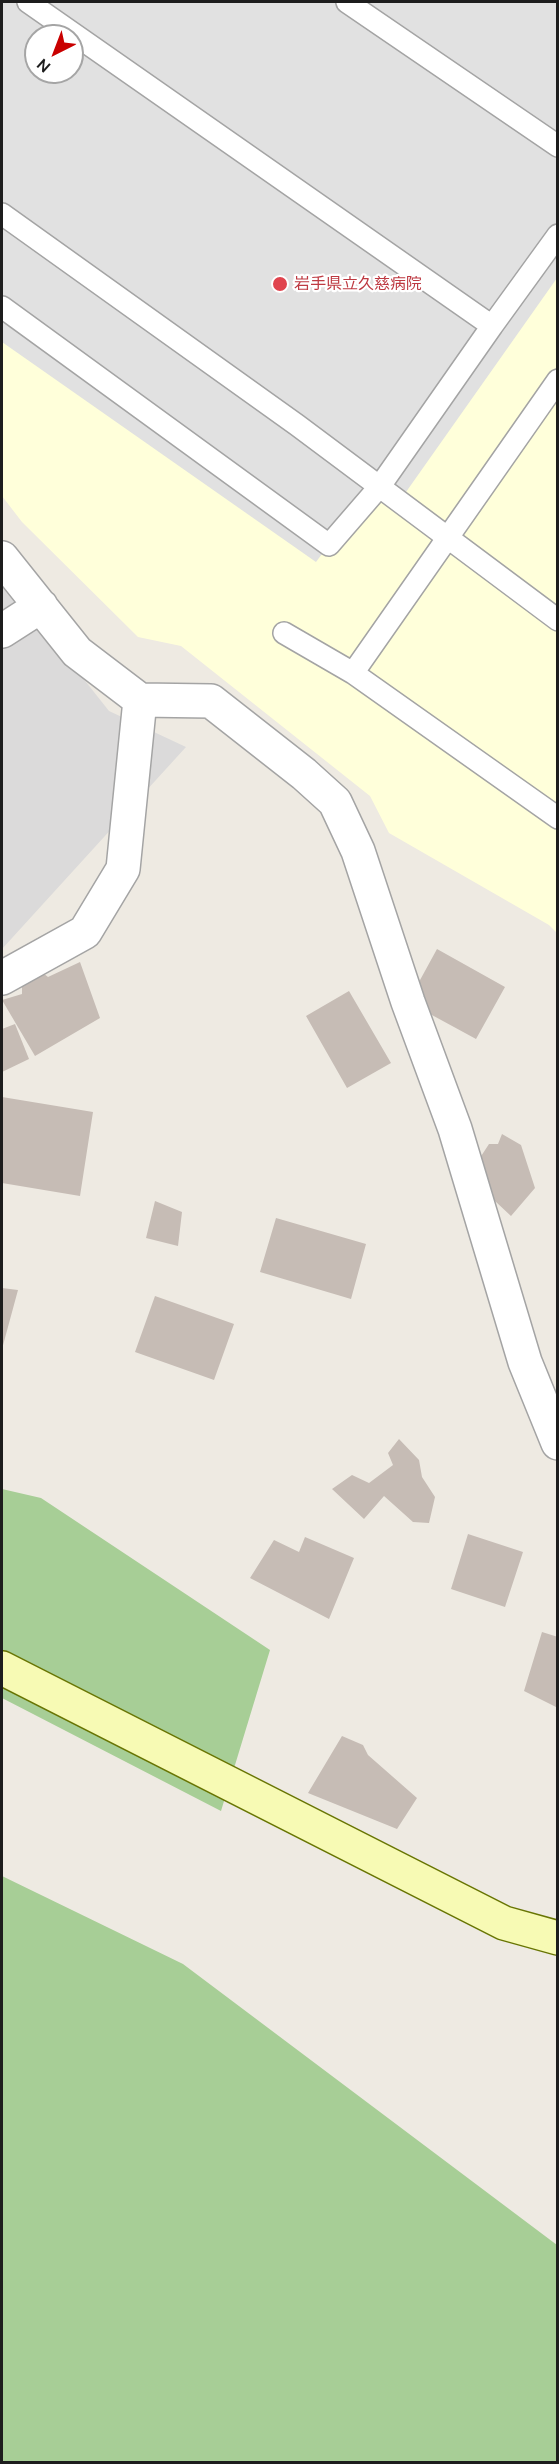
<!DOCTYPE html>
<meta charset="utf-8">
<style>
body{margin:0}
#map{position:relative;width:559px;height:2464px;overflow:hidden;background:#eeeae2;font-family:Ubuntu,sans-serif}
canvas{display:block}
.frame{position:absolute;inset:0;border:3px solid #1d1d1d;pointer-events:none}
.north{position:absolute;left:24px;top:24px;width:60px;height:60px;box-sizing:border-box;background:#fff;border:2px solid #a5a5a5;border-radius:50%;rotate:222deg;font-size:16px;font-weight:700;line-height:24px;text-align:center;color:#1d1d1d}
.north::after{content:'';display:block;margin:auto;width:21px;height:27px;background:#c90000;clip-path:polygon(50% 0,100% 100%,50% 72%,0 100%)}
</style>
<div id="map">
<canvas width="559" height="2464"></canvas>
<div class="frame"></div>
<div class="north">N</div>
</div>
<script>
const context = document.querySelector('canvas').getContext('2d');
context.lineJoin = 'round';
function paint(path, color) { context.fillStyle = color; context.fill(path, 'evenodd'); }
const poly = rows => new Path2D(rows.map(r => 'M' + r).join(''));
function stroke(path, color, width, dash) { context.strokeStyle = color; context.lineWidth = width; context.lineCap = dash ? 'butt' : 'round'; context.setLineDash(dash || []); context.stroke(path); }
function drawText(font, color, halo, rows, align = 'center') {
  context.font = font + ' Ubuntu,"Noto Sans JP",sans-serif'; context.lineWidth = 4.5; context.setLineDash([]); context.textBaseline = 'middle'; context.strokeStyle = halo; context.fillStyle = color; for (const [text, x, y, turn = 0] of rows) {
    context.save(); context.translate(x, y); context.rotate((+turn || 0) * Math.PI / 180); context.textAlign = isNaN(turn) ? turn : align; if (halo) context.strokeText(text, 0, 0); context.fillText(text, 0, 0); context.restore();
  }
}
paint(poly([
 [2,576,109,711,186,747,2,949]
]), '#dbdada');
paint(poly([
 [2,2,557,2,557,933,549,925,389,833,370,796,181,646,138,637,22,522,2,496],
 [36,36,72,36,72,72,36,72]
]), '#ffffda');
paint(poly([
 [2,1489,41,1498,270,1650,221,1811,2,1698],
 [2,1876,183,1964,557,2245,557,2462,2,2462]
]), '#a7ce96');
paint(poly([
 [2,2,557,2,557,278,406,492,380,476,316,562,2,342],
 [36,36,72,36,72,72,36,72]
]), '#e1e1e1');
paint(poly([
 [437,949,505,987,476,1039,408,1002],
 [80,962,100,1018,35,1056,2,1000,22,994,22,980,38,969,48,977],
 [349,991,391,1063,347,1088,306,1016],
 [15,1024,29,1059,2,1072,2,1029],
 [2,1097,93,1112,80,1196,2,1183],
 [502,1134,521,1145,535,1188,511,1216,481,1188,474,1167,489,1144,498,1144],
 [155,1201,182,1212,178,1246,146,1238],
 [276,1218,366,1244,351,1299,260,1272],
 [2,1288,18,1290,2,1349],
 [155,1296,234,1324,214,1380,135,1352],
 [399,1439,419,1460,422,1477,435,1497,429,1523,413,1522,384,1496,364,1519,332,1489,352,1475,369,1483,393,1465,388,1453],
 [468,1534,523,1552,505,1607,451,1589],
 [305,1537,354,1558,329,1619,250,1578,274,1540,299,1552],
 [542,1632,558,1637,558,1708,524,1691],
 [342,1736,363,1745,368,1755,417,1798,397,1829,308,1793]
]), '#c6bcb5');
const lane = poly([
 [347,2,558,146],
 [2,214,297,425,558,620],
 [2,307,329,545,380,486,492,326,28,2],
 [492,326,558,235],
 [284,633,353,673,558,818],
 [353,673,558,380]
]);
const street = poly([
 [2,558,77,652,140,700,211,701,304,774,335,802,358,851,408,1002,455,1129,525,1362,558,1443],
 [2,631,41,606],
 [2,978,85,932,123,869,140,700]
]);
const secondary = poly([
 [2,1668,504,1923,558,1938]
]);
stroke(lane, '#a4a4a4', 24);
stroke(street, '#a4a4a4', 36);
stroke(secondary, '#687503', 36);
stroke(lane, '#fff', 21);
stroke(street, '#fff', 33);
stroke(secondary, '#f7fab4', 33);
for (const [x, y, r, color] of [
 [280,284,8,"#e0444e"]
]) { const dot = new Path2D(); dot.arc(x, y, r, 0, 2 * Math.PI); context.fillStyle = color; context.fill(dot); stroke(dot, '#fff', 2); }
drawText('16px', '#be3a42', '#fff', [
 ["岩手県立久慈病院",294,284]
], 'left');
</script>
